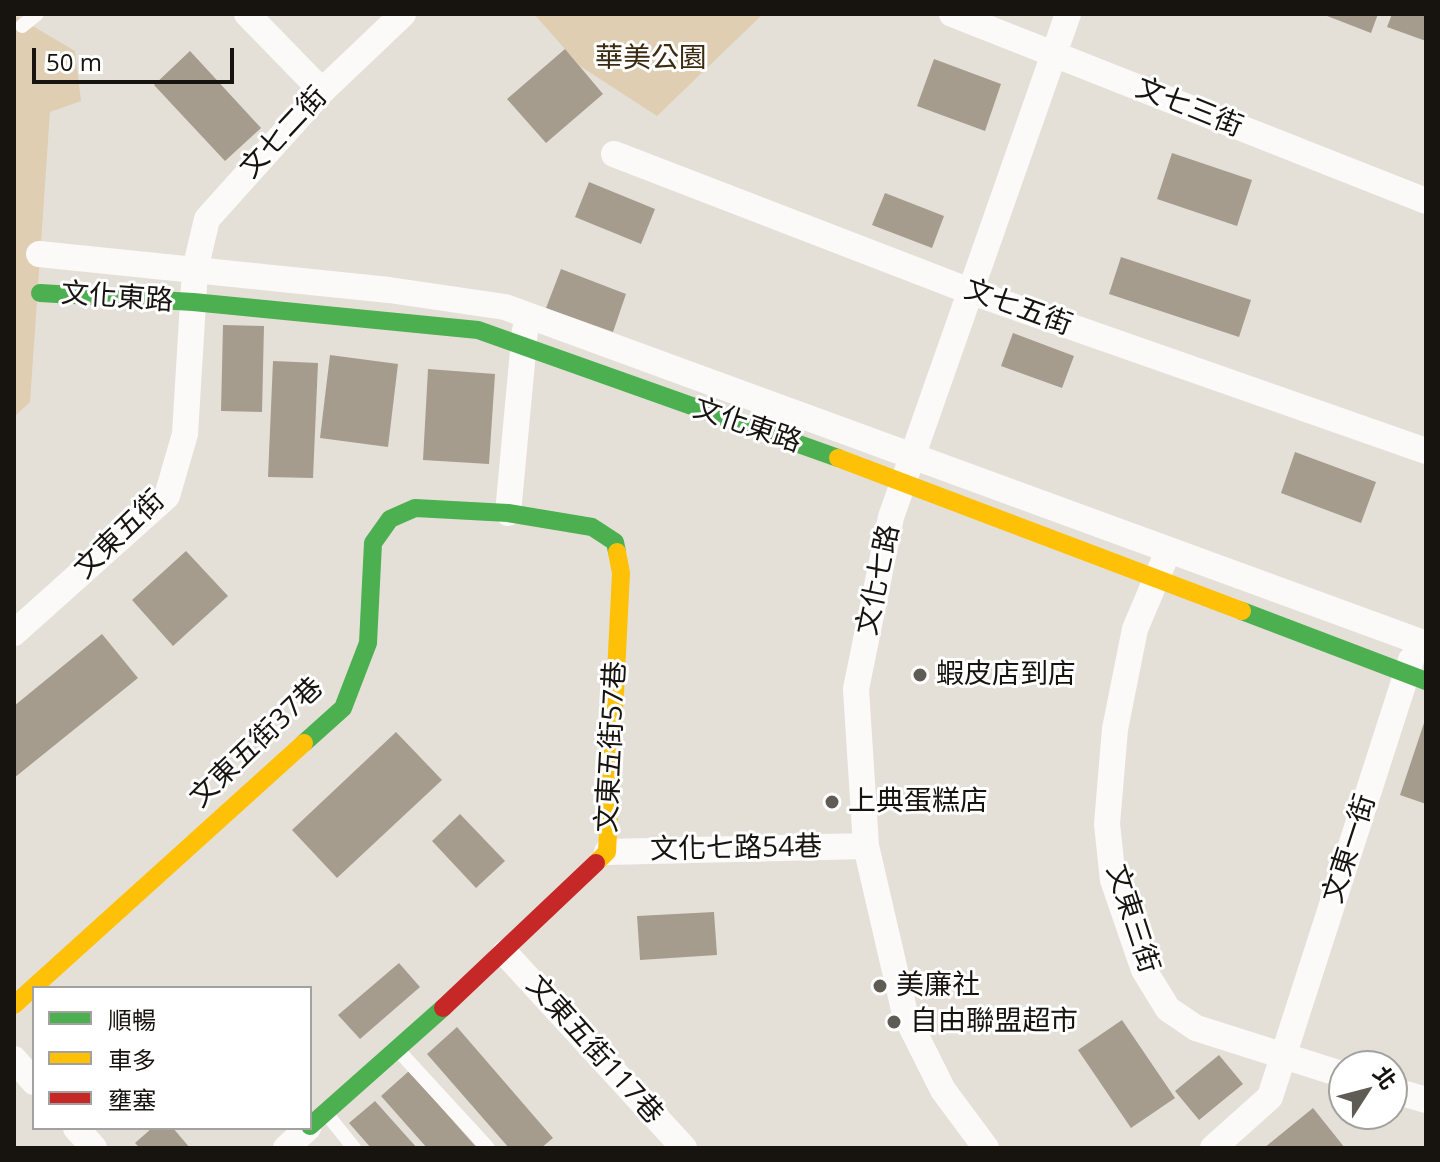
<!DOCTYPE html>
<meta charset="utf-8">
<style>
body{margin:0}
#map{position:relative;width:1440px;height:1162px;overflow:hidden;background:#e4e0d8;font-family:"Open Sans","Noto Sans TC",sans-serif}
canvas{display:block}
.frame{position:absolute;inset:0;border:16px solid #17130e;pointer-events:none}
.legend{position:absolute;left:32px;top:986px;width:280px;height:144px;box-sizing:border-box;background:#fff;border:2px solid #a2a19f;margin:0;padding:10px 14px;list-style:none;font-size:24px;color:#17130e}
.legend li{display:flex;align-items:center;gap:16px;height:40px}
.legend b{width:40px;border:2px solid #a2a19f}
.north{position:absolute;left:1328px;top:1050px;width:80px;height:80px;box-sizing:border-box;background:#fff;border:2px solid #a2a19f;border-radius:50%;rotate:54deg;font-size:22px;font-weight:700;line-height:32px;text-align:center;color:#17130e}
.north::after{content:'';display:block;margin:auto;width:28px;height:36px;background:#5f5b55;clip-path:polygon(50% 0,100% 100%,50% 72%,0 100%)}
.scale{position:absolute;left:32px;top:48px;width:202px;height:36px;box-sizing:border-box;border:4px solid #17130e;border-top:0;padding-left:10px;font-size:24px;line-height:28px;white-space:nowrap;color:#17130e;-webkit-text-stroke:6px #fff;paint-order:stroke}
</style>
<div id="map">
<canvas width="1440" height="1162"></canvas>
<div class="frame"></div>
<ul class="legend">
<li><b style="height:10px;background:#4caf50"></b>順暢</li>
<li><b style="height:10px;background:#ffc107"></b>車多</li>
<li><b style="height:10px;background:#c62828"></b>壅塞</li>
</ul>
<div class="north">北</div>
<div class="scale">50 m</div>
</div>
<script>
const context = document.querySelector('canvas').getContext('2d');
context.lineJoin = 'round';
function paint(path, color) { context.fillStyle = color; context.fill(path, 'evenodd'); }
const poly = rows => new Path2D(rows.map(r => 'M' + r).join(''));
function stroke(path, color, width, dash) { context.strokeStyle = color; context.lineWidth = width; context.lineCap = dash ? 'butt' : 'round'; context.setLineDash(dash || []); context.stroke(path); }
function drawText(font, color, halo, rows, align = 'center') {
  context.font = font + ' "Open Sans","Noto Sans TC",sans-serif'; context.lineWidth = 6; context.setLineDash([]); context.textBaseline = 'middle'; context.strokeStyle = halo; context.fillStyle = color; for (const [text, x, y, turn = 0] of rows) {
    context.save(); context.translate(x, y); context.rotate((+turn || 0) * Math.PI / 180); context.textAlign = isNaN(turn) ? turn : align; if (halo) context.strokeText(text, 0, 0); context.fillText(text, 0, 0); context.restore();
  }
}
paint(poly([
 [534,14,763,14,657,116,580,66],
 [14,15,75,51,81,101,50,112,30,402,14,417]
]), '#dfceb2');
paint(poly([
 [1322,14,1378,14,1371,33],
 [1392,14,1426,14,1426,41,1387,27],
 [565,49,603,94,546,143,507,99],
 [190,51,261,128,225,161,154,85],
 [934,59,1001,84,985,131,917,106],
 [1172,153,1252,180,1237,226,1157,199],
 [589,182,655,209,641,244,575,217],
 [885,193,944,216,932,248,872,225],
 [1121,257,1251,300,1239,337,1109,294],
 [561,269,626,294,613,332,546,308],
 [223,325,264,326,262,412,221,411],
 [1013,333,1074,356,1062,388,1001,366],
 [330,355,398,364,388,447,320,438],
 [273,361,318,363,313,478,268,477],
 [428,369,495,374,489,464,423,460],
 [1295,452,1376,482,1361,523,1281,493],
 [186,551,228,596,173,646,132,600],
 [102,634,138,678,14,778,14,706],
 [1425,720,1426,720,1426,804,1400,795],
 [396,732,442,780,337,878,292,830],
 [460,814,505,861,476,888,432,841],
 [714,912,717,955,640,960,637,916],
 [399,963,420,987,360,1039,338,1015],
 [1122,1020,1175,1098,1131,1128,1078,1050],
 [457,1027,553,1138,541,1148,509,1148,427,1054],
 [1219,1055,1243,1084,1199,1120,1175,1091],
 [409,1071,477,1148,427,1148,381,1096],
 [375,1101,417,1148,371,1148,349,1123],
 [1313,1108,1345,1148,1264,1148],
 [152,1128,173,1128,190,1148,140,1148,135,1143]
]), '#a59c8e');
stroke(poly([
 [22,26,37,14],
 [397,1049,488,1148],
 [326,1113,354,1148]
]), '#fbfaf9', 14);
stroke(poly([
 [247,14,322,91],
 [952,14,1426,201],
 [614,154,972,292,1426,451],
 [39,254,389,290,505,307,1426,644],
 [508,513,525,330],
 [1163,563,1135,629,1115,729,1107,824,1113,880,1144,970,1168,1009,1196,1028,1344,1075],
 [14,633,167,496,185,434,195,270,207,219,322,91,403,14],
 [607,852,866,846],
 [505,953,684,1148],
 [14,1059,34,1082],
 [1392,1090,1426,1100],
 [76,1128,94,1148],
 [286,1148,308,1128],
 [986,1148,943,1090,905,1014,866,846,856,689,891,517,1068,14],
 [1213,1148,1270,1097,1411,660]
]), '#fbfaf9', 26);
stroke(poly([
 [40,293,193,302,478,330,838,458],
 [1242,611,1426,681],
 [304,743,343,708,368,643,373,543,390,519,415,508,508,513,592,527,615,542,617,552],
 [310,1126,443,1008]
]), '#4caf50', 18);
stroke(poly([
 [838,458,1242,611],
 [596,863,607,852,621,573,617,552],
 [14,1005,304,743]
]), '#ffc107', 18);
stroke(poly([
 [443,1008,596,863]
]), '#c62828', 18);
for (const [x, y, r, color] of [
 [920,675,8,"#5f5b55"],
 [832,802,8,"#5f5b55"],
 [880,986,8,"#5f5b55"],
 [894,1022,8,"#5f5b55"]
]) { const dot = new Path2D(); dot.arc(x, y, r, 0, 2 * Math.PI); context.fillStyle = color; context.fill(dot); stroke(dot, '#fff', 3); }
drawText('28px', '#3b2b10', '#fff', [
 ["華美公園",651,59]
]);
drawText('28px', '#17130e', '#fff', [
 ["文七三街",1189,108,22],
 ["文七二街",284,133,-47],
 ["文化東路",117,298,4],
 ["文七五街",1018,308,20],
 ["文化東路",747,426,19],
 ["文東五街",120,535,-44],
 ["文化七路",879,580,-78],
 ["文東五街37巷",257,743,-44],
 ["文東五街57巷",612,747,-87],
 ["文化七路54巷",736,849,-1],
 ["文東一街",1350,849,-72],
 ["文東三街",1132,919,72],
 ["文東五街117巷",594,1050,48]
]);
drawText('28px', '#17130e', '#fff', [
 ["蝦皮店到店",936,675],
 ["上典蛋糕店",848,802],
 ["美廉社",896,986],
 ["自由聯盟超市",910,1022]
], 'left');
</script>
